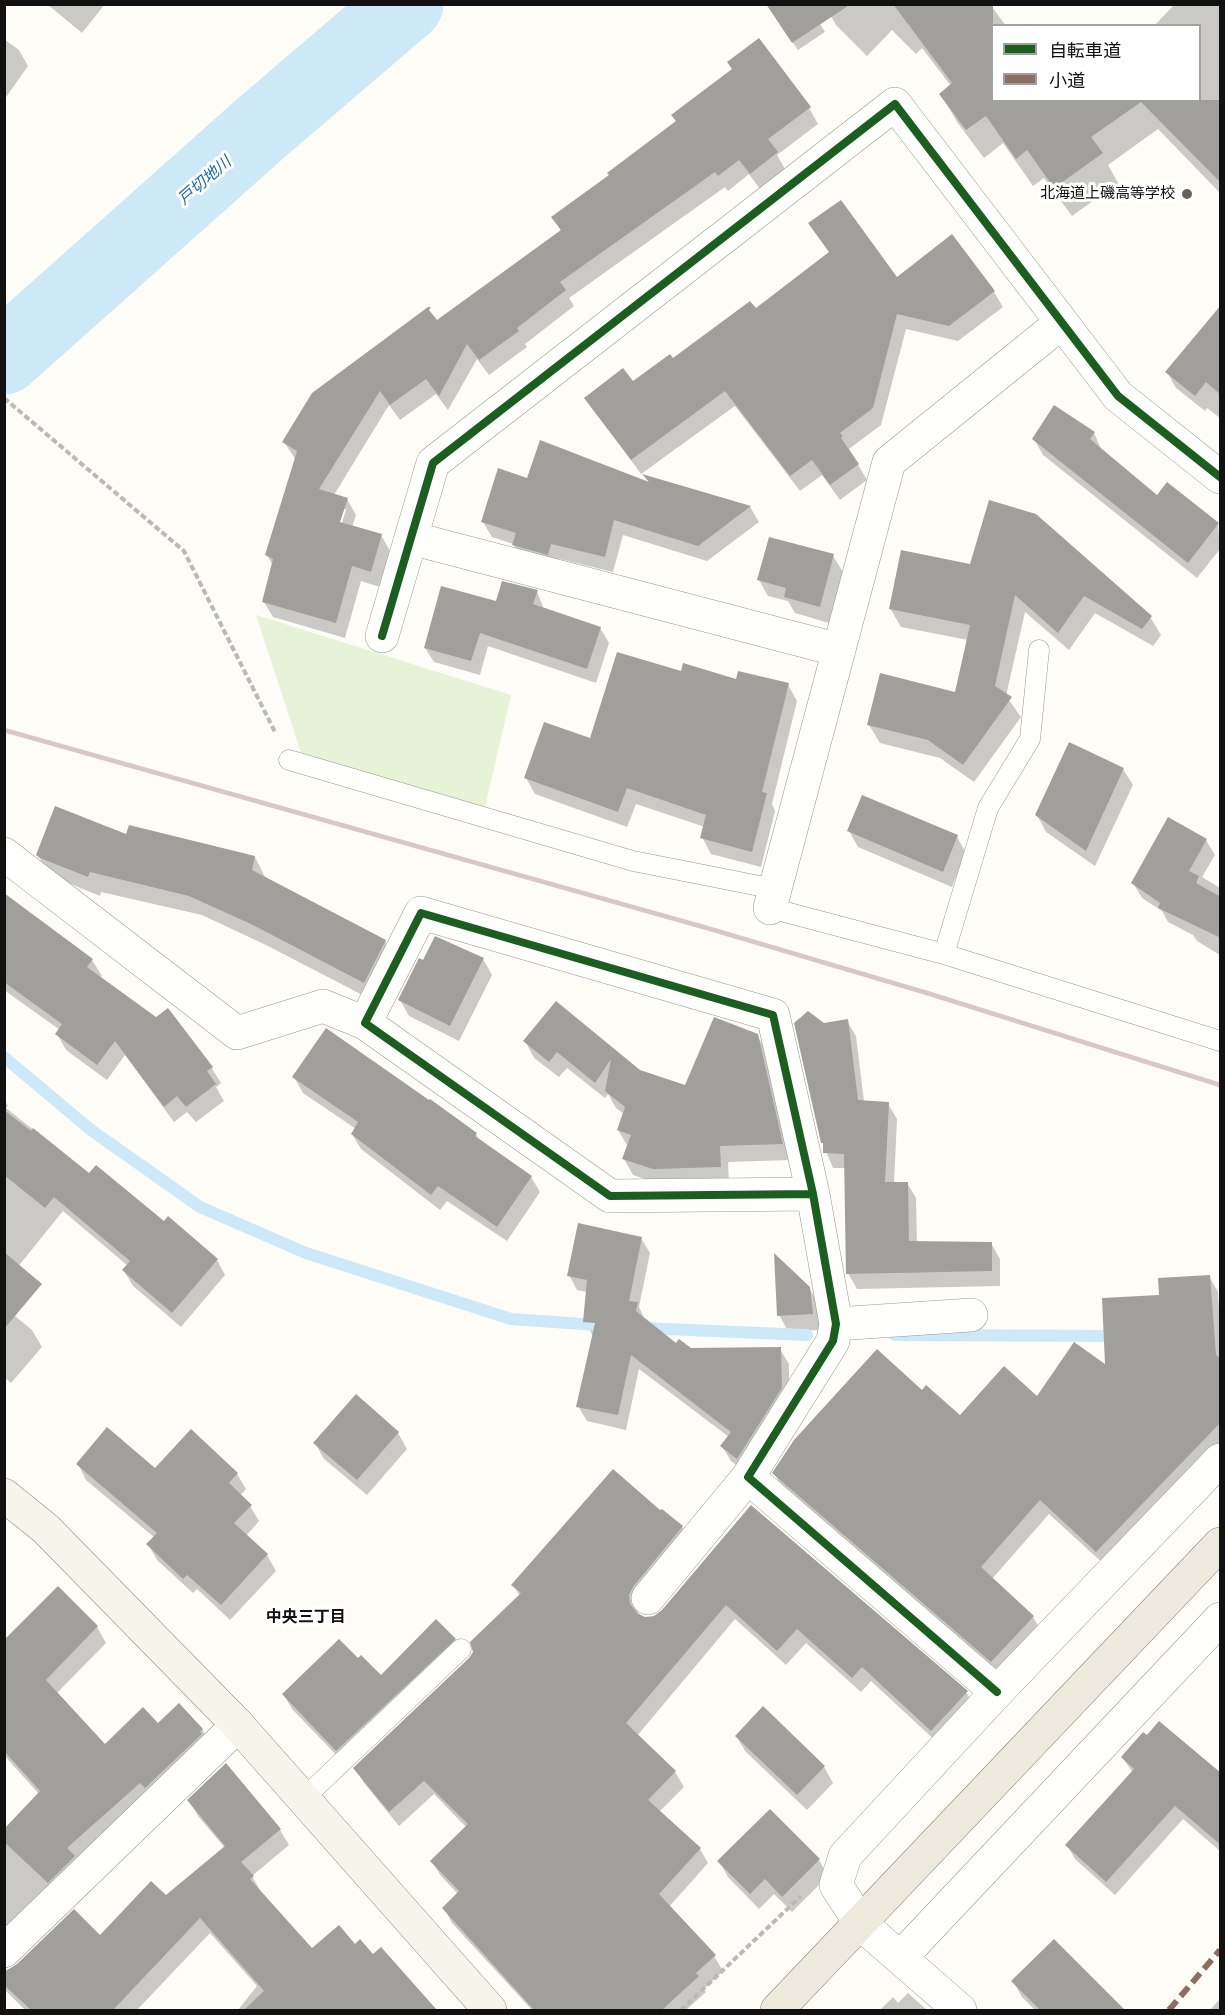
<!DOCTYPE html>
<meta charset="utf-8">
<style>
body{margin:0}
#map{position:relative;width:1225px;height:2015px;overflow:hidden;background:#fdfcf7;font-family:Bitter,"Noto Sans JP",serif}
canvas{display:block}
.frame{position:absolute;inset:0;border:6px solid #111;pointer-events:none}
.legend{position:absolute;left:991px;top:24px;width:210px;height:78px;box-sizing:border-box;background:#fff;border:2px solid #a0a0a0;margin:0;padding:8px 10px;list-style:none;font-size:18px;color:#111}
.legend li{display:flex;align-items:center;gap:12px;height:30px}
.legend b{width:30px;border:2px solid #a0a0a0}
</style>
<div id="map">
<canvas width="1225" height="2015"></canvas>
<div class="frame"></div>
<ul class="legend">
<li><b style="height:8px;background:#1b5e20"></b>自転車道</li>
<li><b style="height:8px;background:#8d6e63"></b>小道</li>
</ul>
</div>
<script>
const context = document.querySelector('canvas').getContext('2d');
context.lineJoin = 'round';
function paint(path, color) { context.fillStyle = color; context.fill(path, 'evenodd'); }
const poly = rows => new Path2D(rows.map(r => 'M' + r).join(''));
function stroke(path, color, width, dash) { context.strokeStyle = color; context.lineWidth = width; context.lineCap = dash ? 'butt' : 'round'; context.setLineDash(dash || []); context.stroke(path); }
function drawText(font, color, halo, rows, align = 'center') {
  context.font = font + ' Bitter,"Noto Sans JP",serif'; context.lineWidth = 6; context.setLineDash([]); context.textBaseline = 'middle'; context.strokeStyle = halo; context.fillStyle = color; for (const [text, x, y, turn = 0] of rows) {
    context.save(); context.translate(x, y); context.rotate((+turn || 0) * Math.PI / 180); context.textAlign = isNaN(turn) ? turn : align; if (halo) context.strokeText(text, 0, 0); context.fillText(text, 0, 0); context.restore();
  }
}
paint(poly([
 [256,615,511,695,484,811,305,765]
]), '#e7f3d7');
paint(poly([
 [47,4,105,4,82,33],
 [808,4,825,32,798,50,779,22],
 [824,4,990,4,1006,26,992,26,992,100,1200,100,1200,26,1154,26,1175,4,1220,4,1220,193,1158,129,1108,165,1118,183,1072,216,1044,178,1033,186,1003,143,984,158,957,122,941,94,951,86,922,48,916,54,892,30,867,56,836,25],
 [4,39,19,50,28,66,4,100],
 [809,108,818,124,777,155,785,169,760,189,749,174,728,191,725,187,569,298,574,306,525,344,527,347,489,375,477,359,448,410,436,394,400,420,389,405,334,495,347,499,356,515,352,527,381,535,390,551,380,587,361,581,345,638,273,617,264,602,273,566,267,555,296,460,284,442,428,309,437,321,561,231,553,217],
 [343,509,346,509,340,530,337,529],
 [810,224,897,279,994,292,1003,307,958,341,906,329,881,425,849,449,867,480,840,500,822,475,800,491,735,406,641,474,586,398,633,383,673,360,755,310,830,253],
 [1220,337,1220,418,1207,408,1205,411,1176,388,1167,372],
 [1094,433,1102,451,1157,497,1168,484,1218,524,1220,549,1197,578,1043,455,1034,439],
 [645,476,750,507,759,522,707,561,623,535,613,572,560,559,557,569,523,560,513,544,492,537,483,522,528,479,650,484],
 [990,502,1150,617,1161,635,1153,646,1095,613,1069,650,1025,612,1006,696,1021,717,974,782,940,758,880,743,869,725,956,693,968,640,901,627,890,608,971,566],
 [833,556,843,572,829,623,795,613,788,601,768,596,759,580],
 [537,592,544,609,600,628,609,643,596,683,488,646,480,675,434,662,425,648,497,603],
 [737,681,788,685,797,701,772,804,775,811,761,867,711,854,702,837,705,827,636,804,627,827,535,794,526,778,591,740],
 [1123,769,1133,785,1095,866,1046,832,1037,815],
 [849,831,957,837,966,853,952,887,858,847],
 [127,836,255,857,266,879,385,941,397,962,376,1002,266,945,202,915,101,892,100,896,49,875,38,855],
 [1206,840,1215,855,1202,877,1220,888,1220,955,1197,941,1193,935,1168,922,1162,911,1142,898,1133,883],
 [4,895,92,960,102,976,100,978,211,1067,221,1083,216,1087,224,1101,196,1122,187,1112,174,1122,125,1055,107,1080,66,1050,57,1034,60,1030,4,990],
 [483,959,492,975,459,1041,409,1016,400,1000,424,962],
 [556,1003,639,1071,686,1087,757,1035,767,1052,791,1160,728,1162,729,1183,663,1185,633,1175,624,1159,628,1147,618,1130,624,1114,616,1108,608,1094,605,1098,567,1068,559,1077,534,1058,525,1041],
 [847,1021,856,1036,864,1102,888,1104,897,1119,894,1183,907,1183,916,1198,917,1243,991,1243,1000,1259,1000,1286,857,1289,848,1273,846,1168,833,1168,822,1142,824,1024],
 [294,1077,476,1134,480,1142,531,1177,540,1192,507,1241,447,1201,440,1210,361,1149,352,1134,356,1129,303,1093],
 [4,1099,8,1106,6,1108,90,1175,217,1260,225,1275,181,1327,133,1286,124,1271,128,1266,63,1211,4,1284],
 [641,1238,650,1253,639,1307,645,1320,676,1346,690,1350,780,1349,789,1364,789,1404,746,1473,731,1461,722,1446,729,1437,639,1369,626,1430,587,1421,578,1406,593,1336,585,1321,587,1292,577,1290,569,1275],
 [1209,1276,1218,1292,1220,1326,1220,1446,1106,1566,1049,1514,992,1579,1033,1617,1042,1633,1000,1676,783,1489,774,1473,922,1392,960,1417,1037,1399,1106,1366,1161,1297],
 [809,1288,819,1304,822,1330,788,1331,779,1315],
 [4,1307,32,1330,42,1347,11,1383,4,1377],
 [398,1433,407,1449,367,1495,324,1459,315,1443],
 [78,1464,237,1474,246,1489,240,1496,250,1506,259,1521,246,1536,267,1555,276,1571,230,1620,197,1589,193,1593,157,1560,148,1544,155,1538,86,1480],
 [752,1507,966,1692,975,1707,940,1745,871,1681,861,1692,806,1643,786,1665,735,1619,637,1736,675,1772,684,1787,659,1812,700,1849,708,1863,669,1907,714,1956,723,1971,704,1989,706,1992,686,2010,532,2010,452,1923,444,1908,458,1894,441,1876,432,1862,467,1828,434,1794,399,1826,364,1783,355,1768,470,1659,520,1596,513,1585,660,1512,682,1527,690,1542,641,1602,638,1615,645,1618,654,1617,663,1611],
 [58,1588,97,1627,106,1643,56,1694,104,1746,158,1725,202,1729,211,1745,4,1949,4,1831,39,1794,4,1755,4,1642],
 [455,1640,463,1654,345,1764,292,1709,284,1695,358,1660,381,1677],
 [736,1736,824,1767,833,1783,807,1810,746,1752],
 [1122,1757,1220,1775,1220,1851,1183,1819,1115,1895,1075,1859,1067,1845,1133,1773],
 [189,1801,280,1830,289,1845,252,1876,261,1892,312,1950,355,1946,373,1956,381,1949,435,2010,238,2010,257,1986,210,1933,137,2010,41,2010,36,2006,32,2010,25,2010,4,1989,4,1971,100,1937,166,1897,225,1848,198,1816],
 [819,1860,828,1876,792,1912,774,1894,759,1909,728,1877,719,1861],
 [1013,1981,1120,2008,1121,2010,1035,2010,1022,1997],
 [908,1993,927,2010,880,2010,893,1997,898,2003],
 [1220,1999,1220,2010,1210,2010]
]), '#0003');
stroke(poly([
 [4,1057,91,1130,200,1207,306,1253,511,1319,611,1326],
 [643,1328,807,1335],
 [895,1335,1120,1336]
]), '#cde8f7', 12);
stroke(poly([
 [4,357,261,128,406,4]
]), '#cde8f7', 75);
paint(poly([
 [766,4,851,4,792,43],
 [893,4,993,4,993,100,1221,100,1221,183,1141,102,1091,137,1103,153,1054,188,1027,150,1016,159,986,116,966,130,939,94,952,83],
 [759,38,811,107,768,139,778,152,750,174,739,160,718,176,715,172,560,282,566,290,517,328,519,331,479,360,467,344,439,396,426,379,390,405,380,391,319,489,348,498,340,522,382,534,371,572,352,566,336,623,262,602,273,559,265,555,297,451,282,442,312,393,428,307,431,307,429,310,437,320,561,230,551,217,609,175,607,173,676,121,671,115,732,69,727,62],
 [841,200,897,277,952,234,995,291,949,326,897,314,873,408,840,433,843,436,841,438,859,464,830,485,812,460,790,476,725,391,631,460,584,398,623,368,633,381,670,354,673,358,750,301,756,308,829,252,808,223],
 [1221,305,1221,395,1206,382,1195,396,1165,372],
 [1054,405,1095,432,1090,439,1157,495,1167,482,1219,523,1188,563,1032,439],
 [540,440,649,482,642,474,751,506,698,546,614,520,605,557,551,544,548,555,512,545,516,533,481,522,498,468,527,478],
 [989,500,1036,514,1152,616,1142,629,1084,596,1058,633,1015,595,995,686,1012,697,963,765,928,740,867,725,880,673,955,692,970,625,889,609,901,550,970,564],
 [769,537,834,554,820,607,784,597,786,588,757,580],
 [502,581,538,590,533,604,601,627,587,669,480,633,471,661,424,648,441,586,496,601],
 [617,652,681,671,683,663,736,679,738,671,789,683,762,792,767,793,752,852,700,838,706,815,627,788,618,812,524,778,544,722,590,738],
 [1069,742,1124,768,1086,851,1035,815],
 [862,795,958,835,943,872,847,831],
 [55,806,126,834,129,825,255,856,252,870,386,940,364,983,253,925,189,896,90,872,88,877,40,858,36,855],
 [1168,817,1207,839,1189,871,1199,876,1196,883,1221,897,1221,938,1158,908,1160,903,1131,883],
 [4,893,93,959,87,967,156,1017,168,1008,213,1067,207,1071,216,1084,186,1107,177,1096,164,1107,115,1041,97,1065,55,1034,62,1024,4,982],
 [435,936,484,958,450,1026,398,1000,419,958,423,960],
 [556,1001,640,1070,685,1085,714,1017,758,1034,783,1144,720,1146,721,1167,653,1169,622,1159,631,1135,617,1130,625,1107,605,1091,611,1059,595,1083,557,1052,549,1062,523,1041],
 [808,1011,824,1023,848,1019,858,1100,889,1102,885,1182,908,1182,909,1241,992,1242,992,1271,846,1274,844,1154,823,1153,823,1143,821,1143,794,1023],
 [326,1028,429,1100,430,1099,477,1133,475,1136,532,1176,497,1227,438,1186,431,1195,351,1134,358,1122,292,1077],
 [4,1110,31,1131,33,1128,89,1173,96,1165,164,1221,168,1216,218,1259,172,1313,122,1270,130,1261,54,1197,45,1208,4,1175],
 [578,1223,642,1237,629,1301,638,1302,636,1311,676,1343,679,1339,691,1348,781,1347,782,1388,737,1459,720,1446,731,1432,631,1355,618,1415,576,1407,595,1323,583,1322,587,1280,567,1276],
 [4,1252,42,1284,4,1329],
 [774,1253,810,1287,813,1314,777,1316],
 [1210,1275,1216,1355,1221,1359,1221,1422,1096,1552,1040,1500,981,1567,1034,1616,991,1662,772,1473,794,1440,877,1349,922,1390,926,1385,960,1415,1004,1366,1037,1396,1074,1342,1105,1364,1102,1298,1159,1295,1158,1278],
 [356,1394,399,1432,357,1480,313,1443],
 [107,1427,155,1468,191,1429,238,1473,229,1483,252,1505,234,1523,268,1554,221,1605,187,1575,183,1579,146,1544,157,1533,76,1464],
 [613,1469,660,1510,662,1509,683,1526,633,1587,629,1595,630,1604,637,1613,645,1617,654,1616,662,1610,751,1505,968,1691,931,1731,862,1667,852,1678,797,1629,777,1651,726,1605,626,1723,676,1771,648,1800,701,1848,659,1894,716,1955,696,1973,699,1976,662,2010,534,2010,442,1908,459,1891,430,1861,468,1824,424,1781,389,1812,353,1768,469,1658,473,1652,470,1642,521,1593,511,1585],
 [58,1586,98,1626,46,1680,105,1744,143,1707,158,1723,179,1703,203,1729,200,1732,202,1734,145,1788,140,1783,67,1848,75,1856,48,1883,4,1842,4,1829,40,1791,4,1751,4,1640],
 [436,1619,456,1639,336,1751,282,1694,339,1639,358,1658,361,1655,381,1675],
 [763,1706,825,1766,797,1795,735,1736],
 [1159,1721,1221,1773,1221,1845,1175,1806,1106,1882,1065,1845,1134,1769,1121,1757,1143,1732,1147,1735],
 [226,1763,281,1829,241,1862,254,1876,250,1879,312,1948,339,1925,355,1944,360,1939,373,1954,381,1947,437,2010,244,2010,264,1991,200,1918,113,2010,31,2010,4,1985,4,1972,17,1964,74,1909,100,1935,151,1881,166,1895,225,1846,187,1800],
 [770,1809,820,1859,782,1897,765,1879,750,1894,717,1861],
 [1054,1939,1125,2010,1040,2010,1011,1981]
]), '#a19f9c');
const lane = poly([
 [289,760,633,861,775,889],
 [770,908,944,954,1220,1041],
 [944,954,988,808,1030,739,1039,650],
 [304,1798,461,1649]
]);
const street = poly([
 [411,538,839,650],
 [382,636,433,463,895,104,1118,396,1220,477],
 [4,854,237,1033,323,1006,365,1023],
 [770,908,889,462,1061,323],
 [813,1194,610,1196,365,1023,421,913,773,1015,813,1194,836,1324,833,1341,748,1477,997,1692],
 [836,1324,971,1315],
 [648,1598,748,1477],
 [4,1951,238,1725],
 [901,1957,1220,1619],
 [960,2010,861,1924,836,1885,845,1856,997,1692,1220,1460]
]);
const secondary = poly([
 [4,1495,46,1529,238,1725,490,2010]
]);
const primary = poly([
 [777,2010,1220,1544]
]);
stroke(lane, '#979795', 21);
stroke(street, '#979795', 34);
stroke(secondary, '#8e8d8b', 34);
stroke(primary, '#858482', 34);
stroke(poly([
 [4,398,184,551,275,732],
 [681,2010,801,1896]
]), '#b9b9b8', 4, [6, 3]);
stroke(lane, '#fffffe', 20);
stroke(street, '#fffffe', 33);
stroke(secondary, '#f6f4eb', 33);
stroke(primary, '#ede9dc', 33);
stroke(poly([
 [4,730,707,928,927,993,1220,1085]
]), '#d9c6c7', 4.5);
stroke(poly([
 [1169,2010,1220,1950]
]), '#8d6e63', 6, [12, 6]);
stroke(poly([
 [382,636,433,463,895,104,1118,396,1220,477],
 [813,1194,610,1196,365,1023,421,913,773,1015,813,1194,836,1324,833,1341,748,1477,997,1692]
]), '#1b5e20', 8);
for (const [x, y, r, color] of [
 [1187,194,6,"#646362"]
]) { const dot = new Path2D(); dot.arc(x, y, r, 0, 2 * Math.PI); context.fillStyle = color; context.fill(dot); stroke(dot, '#fff', 2); }
drawText('15px', '#111', '#fff', [
 ["北海道上磯高等学校",1175,194]
], 'right');
drawText('italic 16px', '#1768a6', '#fff', [
 ["戸切地川",205,181,-41]
]);
drawText('bold 16px', '#111', '#fff', [
 ["中央三丁目",306,1618]
]);
</script>
